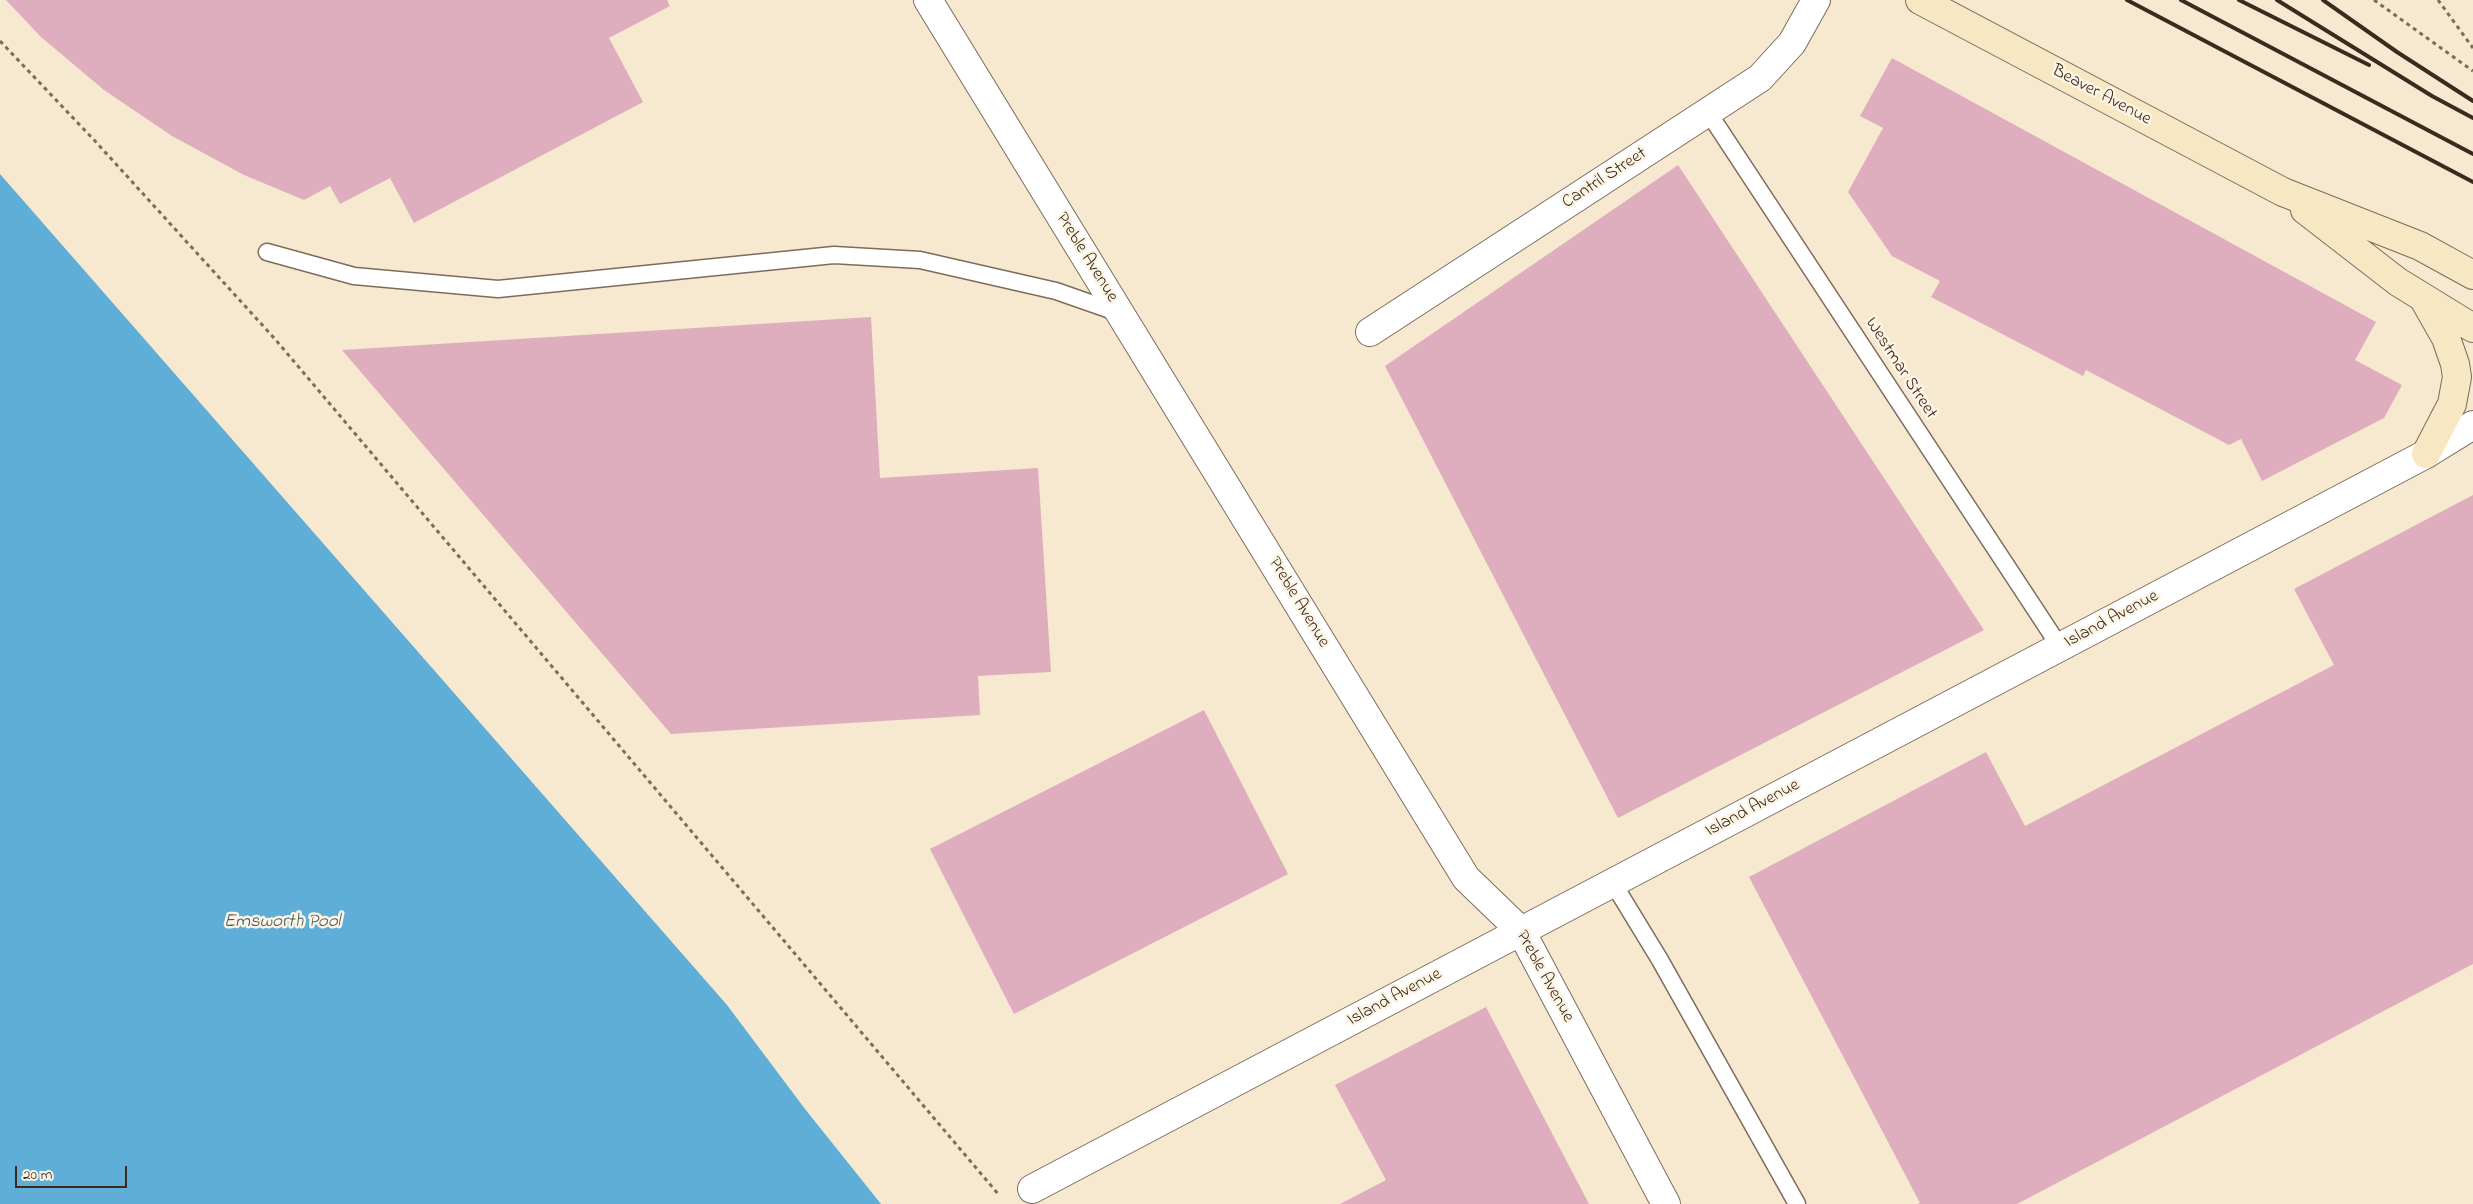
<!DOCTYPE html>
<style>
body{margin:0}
#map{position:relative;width:2473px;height:1204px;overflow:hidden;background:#f7e8d0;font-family:"Indie Flower",sans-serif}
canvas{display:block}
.scale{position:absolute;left:15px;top:1166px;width:112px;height:22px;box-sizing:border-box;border:2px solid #3b2a1e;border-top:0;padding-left:6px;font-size:15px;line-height:18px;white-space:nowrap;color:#3b2a1e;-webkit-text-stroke:4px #fcf5e5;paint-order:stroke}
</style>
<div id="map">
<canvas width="2473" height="1204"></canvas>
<div class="scale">20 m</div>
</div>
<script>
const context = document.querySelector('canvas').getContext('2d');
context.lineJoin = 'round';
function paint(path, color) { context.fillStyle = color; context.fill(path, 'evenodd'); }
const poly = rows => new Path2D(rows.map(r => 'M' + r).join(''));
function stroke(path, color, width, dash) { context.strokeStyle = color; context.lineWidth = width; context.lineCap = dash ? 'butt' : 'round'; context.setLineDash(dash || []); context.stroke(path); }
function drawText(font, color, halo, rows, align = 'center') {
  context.font = font + ' "Indie Flower",sans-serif'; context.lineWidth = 5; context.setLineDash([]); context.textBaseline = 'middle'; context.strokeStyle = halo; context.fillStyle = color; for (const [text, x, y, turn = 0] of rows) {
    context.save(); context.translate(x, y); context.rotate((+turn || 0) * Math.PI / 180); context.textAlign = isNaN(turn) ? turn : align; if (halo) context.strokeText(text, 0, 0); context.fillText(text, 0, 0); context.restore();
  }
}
paint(poly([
 [0,174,727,1005,805,1109,881,1204,0,1204]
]), '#5eaed8');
paint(poly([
 [6,0,667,0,670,6,609,38,643,102,414,223,390,178,340,204,330,186,304,200,244,175,172,136,104,90,41,37],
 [1892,58,2376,322,2355,360,2402,385,2384,418,2262,481,2241,439,2229,445,2086,370,2083,376,1931,297,1940,281,1892,256,1848,192,1883,128,1860,116],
 [1678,165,1984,630,1618,818,1385,366],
 [871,317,880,478,1038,468,1051,672,978,676,980,715,671,734,342,350],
 [2473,495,2473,964,2017,1204,1917,1204,1920,1203,1749,877,1986,752,2025,826,2334,665,2294,589],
 [1204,710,1288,874,1014,1014,930,849],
 [1486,1007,1589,1204,1340,1204,1386,1180,1335,1085]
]), '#deaebe');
const lane = poly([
 [1708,112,2060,647],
 [267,252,354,276,498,289,834,255,920,260,1056,291,1119,313],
 [1613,883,1660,960,1797,1204]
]);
const street = poly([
 [928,0,1466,878,1521,931,1666,1204],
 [1370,332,1760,78,1792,43,1816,0],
 [1032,1189,2426,454,2473,425]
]);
const secondary = poly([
 [1920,0,2283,192,2420,246,2473,275],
 [2305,210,2398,282,2473,328],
 [2425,301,2446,338,2455,364,2457,377,2452,404,2426,454]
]);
stroke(lane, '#7d6c5c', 19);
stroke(street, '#7d6c5c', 30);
stroke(secondary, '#7d6c5c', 30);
stroke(poly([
 [2374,0,2473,71],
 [2438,0,2473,48],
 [0,41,95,141,275,339,999,1195]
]), '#7d6c5c', 3, [4, 4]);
stroke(lane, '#fff', 16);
stroke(street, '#fff', 28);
stroke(secondary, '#f7e8c3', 28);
stroke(poly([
 [2127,0,2473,182],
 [2181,0,2473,154],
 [2239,0,2369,65],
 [2277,0,2432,96,2473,118],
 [2323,0,2397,52,2473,101]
]), '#3b2a1e', 4);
drawText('18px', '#3b2a1e', '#fcf5e5', [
 ["Beaver Avenue",2101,96,28],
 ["Cantril Street",1605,179,-33],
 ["Preble Avenue",1086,258,58],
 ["Westmar Street",1900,369,57],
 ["Preble Avenue",1298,603,59],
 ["Island Avenue",2112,620,-28],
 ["Island Avenue",1753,809,-28],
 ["Preble Avenue",1544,977,61],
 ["Island Avenue",1395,998,-28]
]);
drawText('italic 19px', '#47585f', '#fcf5e5', [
 ["Emsworth Pool",282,923]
]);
</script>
